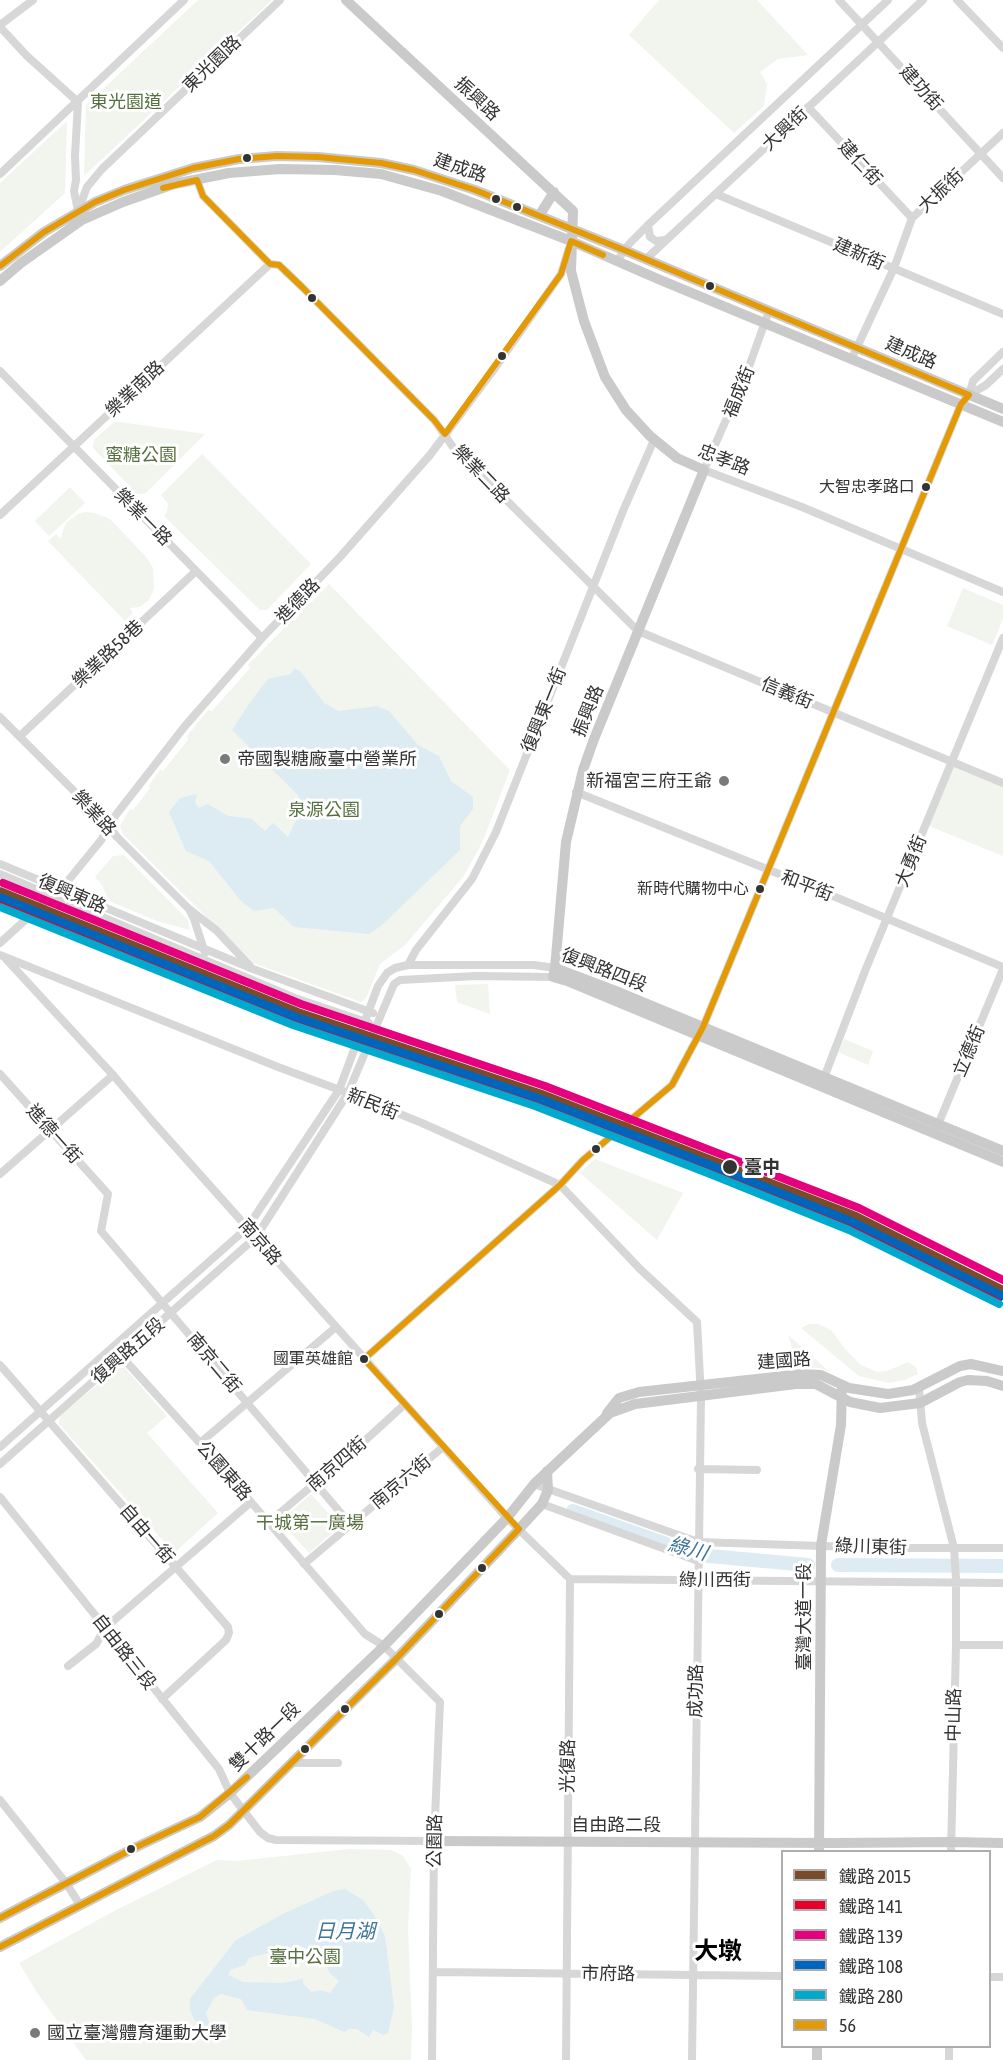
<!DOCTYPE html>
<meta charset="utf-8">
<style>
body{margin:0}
#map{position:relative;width:1003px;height:2060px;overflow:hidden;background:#fff;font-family:"Asap Condensed","Noto Sans TC",sans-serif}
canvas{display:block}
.legend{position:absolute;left:781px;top:1850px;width:210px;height:198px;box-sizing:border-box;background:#fff;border:2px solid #adadad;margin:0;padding:8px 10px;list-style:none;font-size:18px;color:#333}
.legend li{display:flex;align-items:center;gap:12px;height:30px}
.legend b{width:30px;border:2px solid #adadad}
</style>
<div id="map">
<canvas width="1003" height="2060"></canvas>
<ul class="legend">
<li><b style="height:8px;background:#7a4b2a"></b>鐵路 2015</li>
<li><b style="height:8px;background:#e4002b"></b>鐵路 141</li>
<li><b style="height:8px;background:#e5007d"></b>鐵路 139</li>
<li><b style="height:8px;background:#0065bd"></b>鐵路 108</li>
<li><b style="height:8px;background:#00a9ce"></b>鐵路 280</li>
<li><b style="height:8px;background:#e39a05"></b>56</li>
</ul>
</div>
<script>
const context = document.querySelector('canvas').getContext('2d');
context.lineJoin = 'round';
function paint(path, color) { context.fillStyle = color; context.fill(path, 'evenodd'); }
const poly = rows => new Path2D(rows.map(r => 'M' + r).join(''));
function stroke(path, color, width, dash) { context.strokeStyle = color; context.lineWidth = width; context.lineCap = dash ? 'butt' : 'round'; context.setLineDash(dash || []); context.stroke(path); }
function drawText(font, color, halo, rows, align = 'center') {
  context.font = font + ' "Asap Condensed","Noto Sans TC",sans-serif'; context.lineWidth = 6; context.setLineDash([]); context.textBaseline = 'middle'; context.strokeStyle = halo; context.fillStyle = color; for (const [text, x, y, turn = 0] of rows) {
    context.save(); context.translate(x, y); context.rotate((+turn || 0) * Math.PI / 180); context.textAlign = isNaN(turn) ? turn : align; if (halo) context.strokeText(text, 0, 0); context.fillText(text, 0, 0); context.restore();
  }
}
paint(poly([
 [198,0,272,0,84,176,86,105],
 [659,0,757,0,808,55,778,59,760,72,767,84,764,106,734,133,629,35],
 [67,121,65,193,0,252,0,183],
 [115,421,120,422,205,434,148,491,144,494,137,494,93,448,94,440],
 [202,454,311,564,267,610,260,610,164,516,167,512,168,504,161,495],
 [70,487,85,503,49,536,35,521],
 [85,512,95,513,110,519,147,558,153,568,154,589,149,600,140,607,130,608,133,613,125,621,48,541,56,534,61,539,63,530,67,522,78,514],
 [329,584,510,770,482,843,463,877,405,945,380,964,366,998,361,1002,253,963,123,834,120,826,130,809,133,810,150,788,149,785,160,770,163,771,188,740,187,736,208,710,212,711,250,668,248,665,292,620,294,621,302,612,305,606,307,607],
 [963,588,1003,605,1003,619,992,645,947,626],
 [953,765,1003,786,1003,856,929,826],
 [124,855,188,920,190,930,157,921,109,901,102,885,95,877,113,856],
 [488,984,490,1014,457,1002,455,985],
 [844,1039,873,1051,868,1065,838,1052],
 [595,1159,683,1193,657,1240,580,1173],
 [809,1324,818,1324,831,1330,846,1350,861,1365,877,1372,887,1371,908,1362,916,1367,918,1374,905,1380,888,1383,859,1376,801,1328],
 [788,1335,830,1372,820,1368,798,1367],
 [117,1368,125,1368,167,1416,147,1433,218,1513,174,1553,59,1424,60,1416],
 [311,1494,340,1526,309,1553,280,1521],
 [349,1849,391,1850,403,1856,411,1869,408,1930,412,2026,411,2060,86,2060,38,1994,19,1963,114,1911,217,1860,237,1861]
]), '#f1f5ed');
paint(poly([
 [294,668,300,671,324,703,339,711,377,706,389,711,418,745,439,756,451,781,473,797,473,809,460,826,460,850,382,925,369,934,294,927,274,908,254,911,242,902,209,861,186,851,169,812,180,798,197,794,195,803,199,808,207,804,229,816,252,819,265,831,273,823,288,837,300,812,292,804,299,796,232,730,251,701,268,679,291,674],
 [345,1889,363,1900,374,1915,385,1936,394,2007,388,2033,383,2035,373,2030,369,2037,357,2029,349,2029,344,2032,315,2019,247,2010,241,1999,221,1994,214,1998,206,2013,209,2022,218,2034,217,2041,211,2040,194,2019,190,2010,190,1999,236,1940,283,1914,333,1891],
 [300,1945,309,1950,316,1949,330,1973,339,1981,330,1993,320,1990,311,1992,303,1983,303,1979,284,1983,243,1982,228,1975,230,1970,245,1965,249,1958]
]), '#ddebf3');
stroke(poly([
 [573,1511,698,1555,808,1565],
 [838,1565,1003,1566]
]), '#ddebf3', 14);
stroke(poly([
 [839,0,1003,178],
 [957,0,1003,48],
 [0,25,33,0],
 [0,27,27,56,78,102,75,156,76,180,74,191,78,211],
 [808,107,912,218],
 [0,174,184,0],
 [197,180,203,196,270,264,279,265,302,287,434,420,453,447,638,631,1003,783],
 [716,194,1003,314],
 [78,211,87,187,102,169,280,0],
 [648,225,650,237,656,241,665,240],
 [646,259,923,0],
 [617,261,629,244,648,225,888,0],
 [769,311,747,372,704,470,802,507,1003,592],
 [852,358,894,268,912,218,1003,133],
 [0,371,262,638],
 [969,395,973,381,1003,352],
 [0,515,270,264],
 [0,717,108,825,117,837,189,909,216,930,250,966],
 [20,736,196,571],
 [576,792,809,886,1003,967],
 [0,864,253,969,373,1013],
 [0,874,295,998,369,1023],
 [189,909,194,919,205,953],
 [0,943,67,882,102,839,108,825,185,726,262,638,340,557,430,455,495,368,561,274,569,248],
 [0,955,278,1067,348,1093,422,1123,560,1185,640,1269,697,1322,701,1397,692,2060],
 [6,959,113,1075,153,1122,507,1518,570,1579,566,2060],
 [408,965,416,950,472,879,496,832,623,511,654,440],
 [0,1074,108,1194,101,1231,351,1525],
 [822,1083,865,971,1003,638],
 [937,1127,1003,969],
 [0,1174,113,1075],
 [113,1347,200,1443,365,1634,384,1646,440,1702,434,1841,432,2060],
 [364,1359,560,1185,583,1160,672,1085,703,1027,961,404,969,395,986,385,1003,369],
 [0,1365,228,1627,229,1633,226,1640,162,1699],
 [919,1388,922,1423,954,1548,956,1579,956,1645,951,1852],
 [200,1443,336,1327],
 [0,1447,247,1228,339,1090,378,986,387,973,395,968,408,965,534,965,555,968],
 [0,1464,256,1237,348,1093,394,984,400,980,476,976,553,977],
 [698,1469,757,1470],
 [534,1484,698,1542,885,1548,1003,1548],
 [0,1497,219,1769,230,1793,260,1832,268,1838,276,1840,434,1841],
 [542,1504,698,1561],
 [268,1523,359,1446,405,1404],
 [304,1564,443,1447],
 [570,1579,1003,1583],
 [956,1645,1003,1645],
 [68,1666,96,1644,105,1628,251,1502],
 [291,1763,338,1763],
 [0,1800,66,1883,80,1905],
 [434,1972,782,1976],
 [990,1977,1003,1977],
 [949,2046,949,2060]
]), '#d7d7d7', 8);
stroke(poly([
 [346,0,573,211,571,271,584,321,605,377,626,410,650,436,677,458,704,470,594,739,583,770,566,842,555,968,553,977,567,981,1003,1162],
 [539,216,554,192],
 [0,266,44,232,95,202,124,190,193,168,239,159,277,156,318,157,381,163,414,170,475,190,624,250,1003,409],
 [0,281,21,263,82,220,123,202,174,184,229,173,280,169,335,170,381,174,442,191,571,241,658,279,1003,422],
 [555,968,621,993,1003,1151],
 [607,1413,619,1398,639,1392,802,1374,821,1375,849,1388,888,1394,913,1390,960,1366,971,1364,1003,1371],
 [434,1841,834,1843,951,1842,1003,1843],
 [819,1852,821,1545,841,1425,842,1385],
 [0,1918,132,1849,200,1817,230,1793,384,1646,507,1518,534,1484,610,1413,635,1404,796,1384,816,1384,850,1402,880,1408,920,1403,960,1382,968,1380,987,1381,1003,1386],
 [0,1947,214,1836,229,1825,396,1659,519,1529,542,1504,548,1490,547,1471],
 [817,2060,817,2046]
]), '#cacaca', 10);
stroke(poly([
 [163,188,197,180,203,196,270,264,279,265,302,287,434,420,445,434,561,274,571,241,603,255],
 [0,266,44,232,95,202,124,190,193,168,239,159,277,156,318,157,381,163,414,170,475,190,624,250,969,395,961,404,703,1027,672,1085,583,1160,560,1185,364,1359],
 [0,1918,132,1849,200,1817,247,1777],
 [0,1947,214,1836,229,1825,396,1659,519,1529,364,1359]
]), '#e39a05', 6);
stroke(poly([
 [0,891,298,1012,542,1094,856,1216,1003,1290]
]), '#7a4b2a', 8);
stroke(poly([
 [0,901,295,1020,539,1102,852,1224,999,1298]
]), '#e4002b', 8);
stroke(poly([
 [3,883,301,1004,545,1086,859,1208,1003,1280]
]), '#e5007d', 8);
stroke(poly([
 [0,897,296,1017,538,1098,713,1166,853,1222,1003,1296]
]), '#0065bd', 8);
stroke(poly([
 [0,907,293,1025,535,1106,710,1174,849,1230,999,1304]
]), '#00a9ce', 8);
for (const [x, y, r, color] of [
 [247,158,5,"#333"],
 [496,199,5,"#333"],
 [517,207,5,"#333"],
 [710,286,5,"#333"],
 [312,298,5,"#333"],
 [502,356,5,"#333"],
 [926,487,5,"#333"],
 [225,759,6,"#7a7a7a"],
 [724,781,6,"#7a7a7a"],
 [760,889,5,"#333"],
 [596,1149,5,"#333"],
 [730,1167,8,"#333"],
 [364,1359,5,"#333"],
 [482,1568,5,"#333"],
 [439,1614,5,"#333"],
 [345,1709,5,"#333"],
 [305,1749,5,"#333"],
 [131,1849,5,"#333"],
 [35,2033,6,"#7a7a7a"]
]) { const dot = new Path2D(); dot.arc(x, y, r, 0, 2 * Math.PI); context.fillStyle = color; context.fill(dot); stroke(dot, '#fff', 2); }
drawText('16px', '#333', '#fff', [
 ["大智忠孝路口",915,487],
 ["新時代購物中心",749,889],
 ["國軍英雄館",353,1359]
], 'right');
drawText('18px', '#333', '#fff', [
 ["東光園路",212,64,-44],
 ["建功街",921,88,48],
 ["振興路",477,99,43],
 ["大興街",785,129,-43],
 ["建仁街",860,163,47],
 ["建成路",460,168,19],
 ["大振街",941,191,-43],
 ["建新街",859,254,23],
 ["建成路",911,353,23],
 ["樂業南路",135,389,-43],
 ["福成街",739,392,-68],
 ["忠孝路",724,460,21],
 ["樂業二路",481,474,46],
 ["樂業一路",143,517,45],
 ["進德路",298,601,-46],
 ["樂業路58巷",108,654,-43],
 ["信義街",787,693,22],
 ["復興東一街",544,710,-68],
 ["振興路",588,711,-68],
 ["樂業路",94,813,47],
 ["大勇街",911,861,-68],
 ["和平街",807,886,21],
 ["復興東路",72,894,23],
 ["復興路四段",604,970,21],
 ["立德街",969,1051,-67],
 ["新民街",373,1104,22],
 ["進德一街",54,1134,48],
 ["南京路",260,1242,49],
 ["復興路五段",128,1351,-41],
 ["建國路",784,1361,-4],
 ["南京二街",214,1363,50],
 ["南京四街",337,1464,-41],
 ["公園東路",224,1471,49],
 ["南京六街",401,1482,-40],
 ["自由一街",147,1534,49],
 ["綠川東街",871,1547,2],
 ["綠川西街",715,1580],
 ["臺灣大道一段",804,1617,-90],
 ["自由路三段",124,1652,52],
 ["成功路",696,1691,-89],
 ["中山路",954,1715,-89],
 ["雙十路一段",265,1737,-44],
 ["光復路",568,1766,-89],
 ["自由路二段",616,1825],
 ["公園路",435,1841,-89],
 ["市府路",608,1974,1]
]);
drawText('18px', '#56703f', '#fff', [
 ["東光園道",126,102],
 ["蜜糖公園",141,455],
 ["泉源公園",324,810],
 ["干城第一廣場",310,1523],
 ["臺中公園",305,1957]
]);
drawText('18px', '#333', '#fff', [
 ["帝國製糖廠臺中營業所",237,759],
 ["新福宮三府王爺",712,781,"right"],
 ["國立臺灣體育運動大學",47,2033]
], 'left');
drawText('bold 18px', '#333', '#fff', [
 ["臺中",744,1167]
], 'left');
drawText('italic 20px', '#3f7597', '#fff', [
 ["綠川",688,1549,15],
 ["日月湖",345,1932]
]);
drawText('bold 24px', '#000', '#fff', [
 ["大墩",718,1951]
]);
</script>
